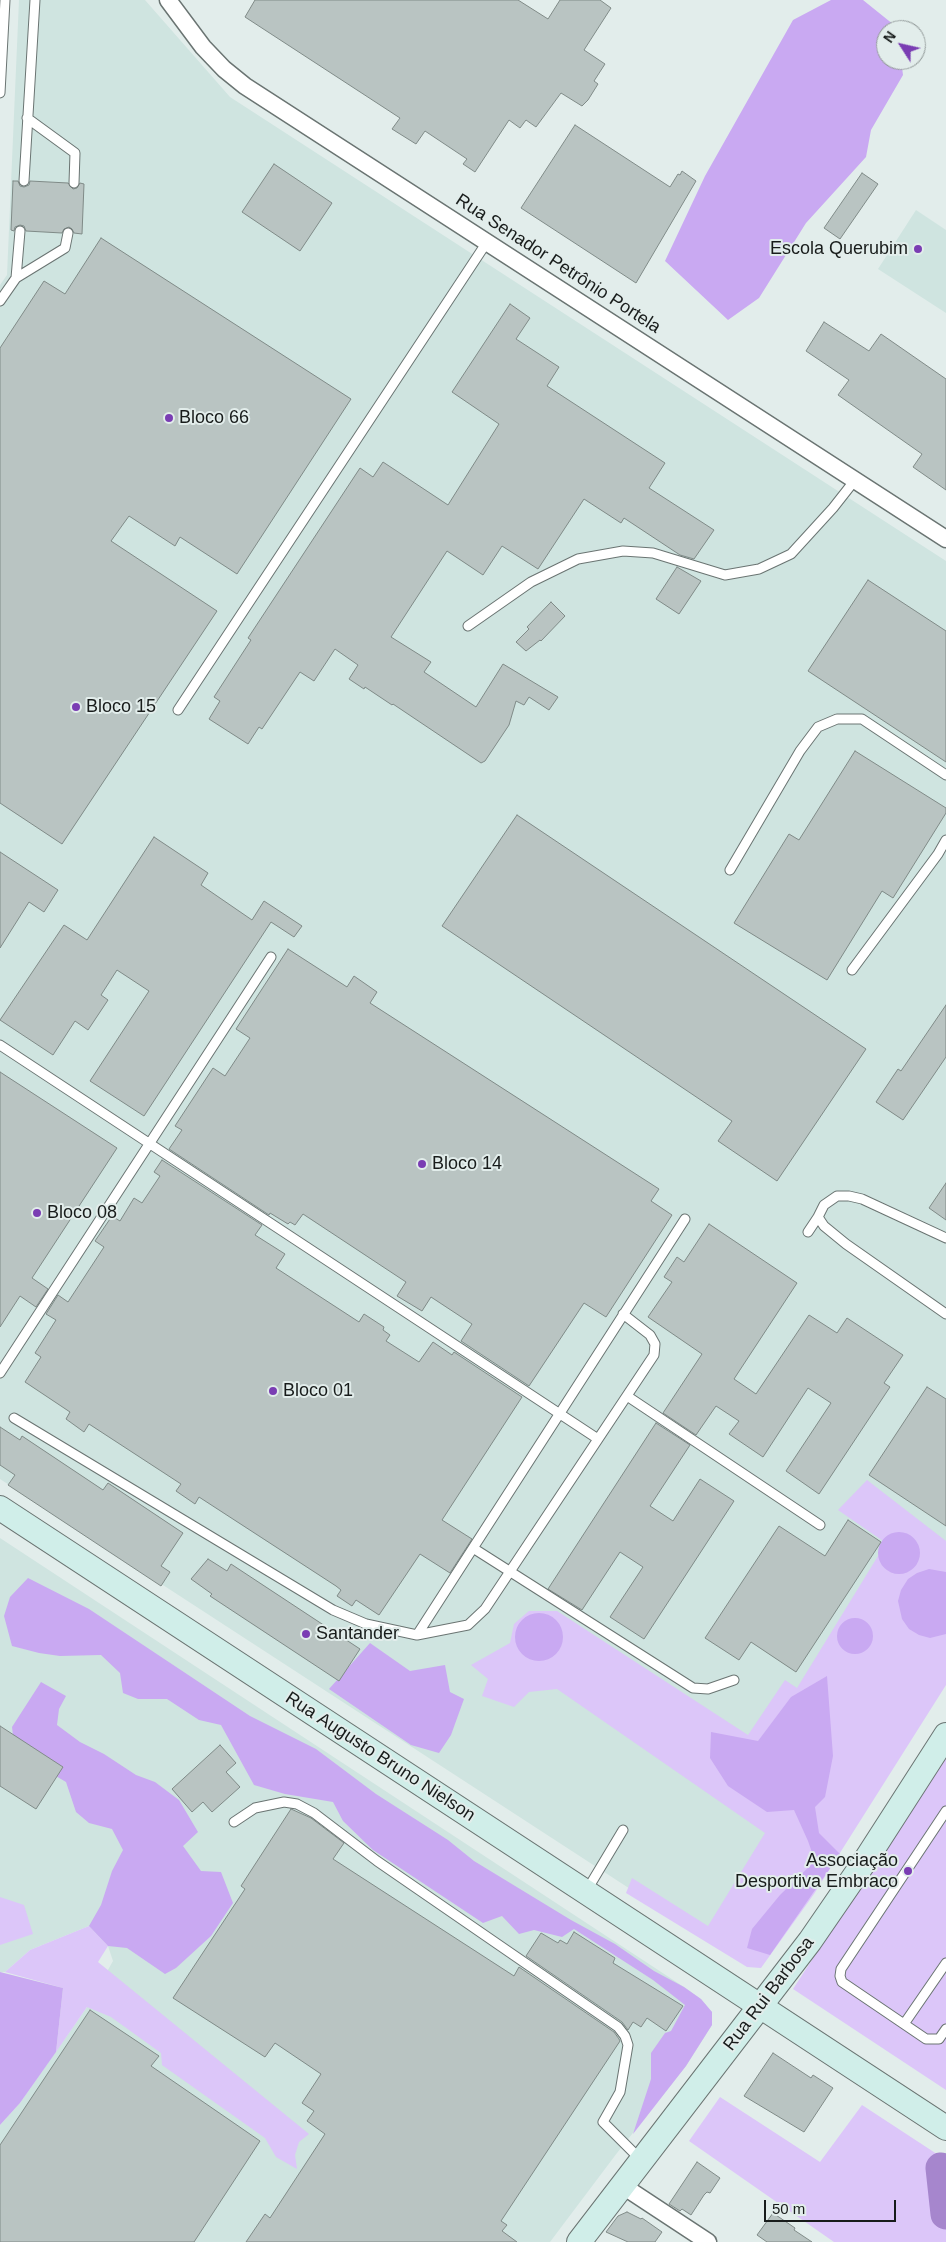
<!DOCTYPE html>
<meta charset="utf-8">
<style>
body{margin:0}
#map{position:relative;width:946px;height:2242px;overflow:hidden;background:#e2edeb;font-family:Helvetica,sans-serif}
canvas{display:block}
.north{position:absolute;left:876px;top:20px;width:50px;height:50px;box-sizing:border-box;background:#e2edeb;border:1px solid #919998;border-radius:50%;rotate:305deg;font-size:14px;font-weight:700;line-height:20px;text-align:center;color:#181c1b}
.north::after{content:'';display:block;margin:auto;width:18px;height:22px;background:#7a3db3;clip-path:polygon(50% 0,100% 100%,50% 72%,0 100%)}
.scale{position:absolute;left:764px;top:2200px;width:132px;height:22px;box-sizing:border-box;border:2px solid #181c1b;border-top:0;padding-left:6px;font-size:15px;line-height:18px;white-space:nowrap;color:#181c1b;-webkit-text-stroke:4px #e2edeb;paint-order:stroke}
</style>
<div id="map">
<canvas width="946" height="2242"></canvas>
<div class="north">N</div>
<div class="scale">50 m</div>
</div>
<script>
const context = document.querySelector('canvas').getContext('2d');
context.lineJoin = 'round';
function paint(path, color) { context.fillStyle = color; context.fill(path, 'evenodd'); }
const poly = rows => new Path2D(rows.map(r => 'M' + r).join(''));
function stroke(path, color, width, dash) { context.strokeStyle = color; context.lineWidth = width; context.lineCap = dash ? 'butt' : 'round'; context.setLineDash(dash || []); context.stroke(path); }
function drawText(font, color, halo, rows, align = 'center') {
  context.font = font + ' Helvetica,sans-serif'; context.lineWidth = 4; context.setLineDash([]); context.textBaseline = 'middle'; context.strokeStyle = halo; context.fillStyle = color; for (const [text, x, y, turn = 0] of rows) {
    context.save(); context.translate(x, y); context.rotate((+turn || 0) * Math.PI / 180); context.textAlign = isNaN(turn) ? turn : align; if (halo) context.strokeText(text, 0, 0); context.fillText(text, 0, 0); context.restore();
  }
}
paint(poly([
 [19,0,145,0,230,97,946,561,946,1683,744,1963,0,1479,0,285,7,275],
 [916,210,946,230,946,313,878,269],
 [0,1538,684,1987,701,1999,712,2012,712,2025,686,2066,617,2153,550,2242,0,2242,0,2125,20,2103,87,2007,113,1961,108,1946,89,1926,30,1950,5,1972,0,1972]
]), '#cfe4e0');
paint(poly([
 [867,1480,946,1541,946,1685,814,1894,761,1968,747,1967,626,1893,632,1878,708,1926,765,1833,557,1689,529,1692,514,1707,482,1696,488,1679,471,1665,510,1643,514,1624,529,1611,557,1611,748,1735,785,1680,797,1688,886,1543,838,1510],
 [946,1754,946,2090,793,1989],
 [0,1897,24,1905,33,1934,0,1945],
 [89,1926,108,1946,98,1962,309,2134,299,2142,295,2155,297,2169,276,2157,265,2138,162,2065,161,2053,111,2017,87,2007,56,2052,63,1988,5,1972,30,1950],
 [720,2097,820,2162,862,2105,946,2160,946,2242,834,2242,689,2141]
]), '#dcc6f9');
paint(poly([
 [831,0,863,0,899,29,886,30,886,60,901,60,903,75,871,130,866,157,806,223,759,298,728,320,665,261,705,176,793,20],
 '878 1553a21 21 0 1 1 42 0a21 21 0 1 1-42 0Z',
 [929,1569,946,1572,946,1634,930,1638,919,1635,909,1629,902,1619,898,1601,901,1590,908,1579,917,1573],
 [28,1578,89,1609,250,1716,316,1749,376,1794,448,1840,474,1861,571,1920,615,1944,654,1971,684,1987,701,1999,712,2012,712,2025,686,2066,633,2134,651,2079,651,2053,665,2033,671,2031,685,2005,653,1980,574,1929,562,1937,534,1930,519,1934,502,1916,483,1923,373,1850,343,1821,333,1802,285,1794,254,1785,221,1725,199,1720,167,1699,138,1699,123,1693,120,1673,101,1655,60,1656,39,1653,12,1646,4,1616,10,1597],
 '515 1637a24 24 0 1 1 48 0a24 24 0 1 1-48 0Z',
 '837 1636a18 18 0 1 1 36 0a18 18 0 1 1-36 0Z',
 [370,1643,410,1671,445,1665,450,1692,464,1699,451,1735,439,1753,411,1745,329,1689],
 [827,1676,833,1756,825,1797,815,1807,819,1833,840,1854,770,1955,747,1948,752,1929,780,1895,815,1861,808,1841,794,1810,767,1812,728,1786,710,1758,711,1732,758,1741,791,1697],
 [41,1682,66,1696,59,1709,57,1725,80,1742,104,1754,136,1775,155,1782,179,1800,198,1832,183,1846,201,1871,221,1872,233,1903,211,1936,176,1968,165,1974,127,1948,108,1946,89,1926,101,1905,112,1871,123,1850,112,1829,89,1823,76,1812,66,1782,15,1752,12,1727],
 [0,1972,63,1988,56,2052,20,2103,0,2125]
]), '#c9a9f2');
stroke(poly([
 [941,2168,946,2214]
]), '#a686cd', 31);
const building = poly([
 [255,0,518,0,548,19,560,0,600,0,611,8,584,50,605,64,594,81,598,84,588,100,582,106,561,93,536,127,526,120,520,128,509,120,475,172,463,164,467,159,425,131,416,144,392,129,400,118,245,17,255,0],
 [575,125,670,187,678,174,680,175,682,171,696,181,636,283,521,208,575,125],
 [274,164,332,203,300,251,242,212,274,164],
 [862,173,878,184,840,239,824,228,862,173],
 [13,181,18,181,20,186,24,187,29,185,30,181,68,183,73,189,77,188,80,183,84,184,82,234,74,233,72,229,69,227,64,229,62,233,26,231,24,226,20,225,15,227,14,231,11,230,13,181],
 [101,238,351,399,237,574,180,537,175,546,129,516,111,541,217,611,62,844,0,803,0,348,44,281,65,294,101,238],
 [510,304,530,318,516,339,559,367,547,386,665,463,649,488,714,530,694,559,680,555,624,518,621,523,584,499,538,569,502,546,483,575,447,551,391,637,431,662,424,672,476,707,503,664,558,697,549,710,529,697,524,705,516,701,509,725,485,761,481,763,393,704,392,705,365,687,364,689,349,679,358,665,335,649,314,681,300,672,262,729,259,727,248,744,209,719,220,701,214,697,251,640,248,638,360,468,373,477,383,462,448,505,499,424,452,392,510,304],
 [824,322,869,351,881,334,946,379,946,490,913,467,922,454,838,395,849,380,806,351,824,322],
 [677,567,701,581,679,614,656,599,677,567],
 [868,580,946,631,946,762,808,671,868,580],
 [551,602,565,616,541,641,540,640,526,651,516,642,529,629,527,627,551,602],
 [855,751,946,808,946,813,893,898,882,891,827,980,734,923,789,834,799,840,855,751],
 [517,815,866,1049,777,1181,718,1141,732,1121,442,926,517,815],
 [154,837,208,873,201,885,252,920,264,901,302,926,294,937,271,922,144,1116,90,1081,149,991,117,970,101,995,108,1000,88,1030,75,1021,53,1055,0,1020,64,925,87,940,154,837],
 [0,852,58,890,44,912,29,902,0,948,0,852],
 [288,949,347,987,354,976,377,992,370,1003,659,1189,651,1201,672,1215,606,1317,584,1303,529,1386,461,1341,472,1324,431,1297,422,1311,397,1296,406,1282,303,1214,295,1225,290,1222,288,1224,270,1213,269,1215,169,1149,182,1130,175,1126,213,1068,225,1076,250,1038,236,1029,288,949],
 [946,1005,946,1057,903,1120,876,1102,898,1069,901,1071,946,1005],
 [0,1072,117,1148,32,1278,48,1289,36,1307,20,1296,0,1327,0,1072],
 [162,1160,262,1225,255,1235,285,1254,276,1268,359,1322,364,1314,384,1327,383,1330,390,1335,386,1341,419,1362,433,1342,452,1355,454,1352,522,1397,442,1520,472,1539,450,1573,420,1554,379,1615,356,1600,352,1606,337,1596,341,1590,336,1586,199,1497,195,1504,176,1491,181,1484,89,1424,84,1432,66,1419,70,1412,25,1382,41,1357,35,1353,56,1320,46,1314,58,1295,68,1302,104,1247,95,1241,112,1216,120,1221,134,1198,142,1203,160,1176,154,1172,162,1160],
 [946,1183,946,1220,929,1208,946,1183],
 [709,1224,797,1283,734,1379,756,1394,809,1315,837,1333,847,1318,903,1355,884,1383,890,1387,819,1494,786,1471,831,1403,808,1388,763,1457,729,1434,739,1421,716,1406,696,1435,663,1413,702,1354,648,1317,672,1282,664,1277,677,1257,684,1262,709,1224],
 [927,1387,946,1399,946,1526,869,1475,927,1387],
 [656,1423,690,1445,650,1506,673,1521,700,1479,734,1501,644,1639,610,1617,643,1567,620,1552,582,1610,548,1589,656,1423],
 [0,1427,20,1440,22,1436,103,1490,108,1483,183,1533,161,1566,170,1572,161,1586,8,1485,15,1475,0,1465,0,1427],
 [848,1520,881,1542,796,1672,751,1642,739,1660,705,1638,779,1526,825,1556,848,1520],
 [208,1559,227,1571,231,1564,360,1649,339,1681,210,1596,212,1594,191,1579,208,1559],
 [0,1726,63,1767,36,1809,0,1786,0,1726],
 [220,1745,236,1763,226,1772,240,1787,212,1812,203,1802,192,1812,172,1789,220,1745],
 [291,1809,311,1818,344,1843,333,1859,514,1976,519,1967,614,2032,619,2039,620,2041,501,2221,507,2225,502,2231,517,2242,246,2242,265,2214,270,2218,325,2134,307,2121,314,2111,302,2103,321,2074,275,2043,265,2057,173,1998,245,1889,241,1886,291,1809],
 [574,1932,615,1958,613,1963,683,2006,666,2031,647,2018,641,2027,633,2022,628,2030,622,2022,526,1956,541,1933,558,1943,560,1940,567,1944,574,1932],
 [90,2010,159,2056,151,2066,260,2141,194,2242,0,2242,0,2145,90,2010],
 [773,2053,811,2078,813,2075,833,2088,804,2132,744,2096,773,2053],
 [697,2162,720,2178,710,2193,707,2192,704,2195,691,2215,682,2209,680,2211,669,2204,697,2162],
 [627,2212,641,2219,642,2218,662,2232,655,2242,628,2242,606,2232,618,2216,627,2212],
 [773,2213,795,2228,794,2230,812,2242,767,2242,757,2235,773,2213]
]);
paint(building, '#b9c4c2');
stroke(building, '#808b88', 1);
const lane = poly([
 [0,93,5,0],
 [27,118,75,153,74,183],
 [24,181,35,0],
 [16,278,65,248,68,233],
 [0,301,16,278,20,231],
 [468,626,531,582,578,559,623,551,653,553,725,575,759,569,791,554,833,508,855,480],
 [178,710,487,242],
 [730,870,800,751,818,727,837,719,862,719,946,775],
 [852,970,938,854,946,840],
 [0,1045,598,1439],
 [808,1232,818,1217],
 [946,1238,862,1199,849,1196,837,1196,824,1205,818,1217,824,1226,846,1244,946,1314],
 [0,1373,271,957],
 [627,1396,820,1525],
 [14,1418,333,1610,366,1624,417,1635,468,1625,485,1609,654,1355,655,1344,650,1335,623,1314],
 [473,1548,693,1688,708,1689,734,1680],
 [417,1635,685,1219],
 [946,1811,841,1969,840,1976,842,1982,926,2039,939,2039,946,2029],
 [234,1822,255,1808,284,1802,297,1804,314,1813,377,1861,618,2027,625,2036,628,2045,620,2092,603,2122,640,2159],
 [587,1890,623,1830],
 [904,2024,946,1963]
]);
const street = poly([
 [168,0,203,47,224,69,245,86,946,539],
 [623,2186,708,2242]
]);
const secondary = poly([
 [0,1508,946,2128],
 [579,2242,810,1941,865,1861,946,1735]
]);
stroke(lane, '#6a7472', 11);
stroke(street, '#6a7472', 19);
stroke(secondary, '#6a7472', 26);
stroke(lane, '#fff', 9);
stroke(street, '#fff', 16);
stroke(secondary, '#d0eee9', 24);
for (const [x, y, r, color] of [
 [918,249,5,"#7a3db3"],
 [169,418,5,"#7a3db3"],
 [76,707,5,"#7a3db3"],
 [422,1164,5,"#7a3db3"],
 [37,1213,5,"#7a3db3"],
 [273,1391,5,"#7a3db3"],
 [306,1634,5,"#7a3db3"],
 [908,1871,5,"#7a3db3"]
]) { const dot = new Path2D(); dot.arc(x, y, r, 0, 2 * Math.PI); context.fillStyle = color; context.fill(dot); stroke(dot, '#e2edeb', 2); }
drawText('18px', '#181c1b', '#e2edeb', [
 ["Escola Querubim",908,249,"right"],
 ["Bloco 66",179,418],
 ["Bloco 15",86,707],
 ["Bloco 14",432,1164],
 ["Bloco 08",47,1213],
 ["Bloco 01",283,1391],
 ["Santander",316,1634],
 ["Associação",898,1861,"right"],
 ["Desportiva Embraco",898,1882,"right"]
], 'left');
drawText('18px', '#181c1b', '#e2edeb', [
 ["Rua Senador Petrônio Portela",558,264,33],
 ["Rua Augusto Bruno Nielson",380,1757,33],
 ["Rua Rui Barbosa",769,1994,-53]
]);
</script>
